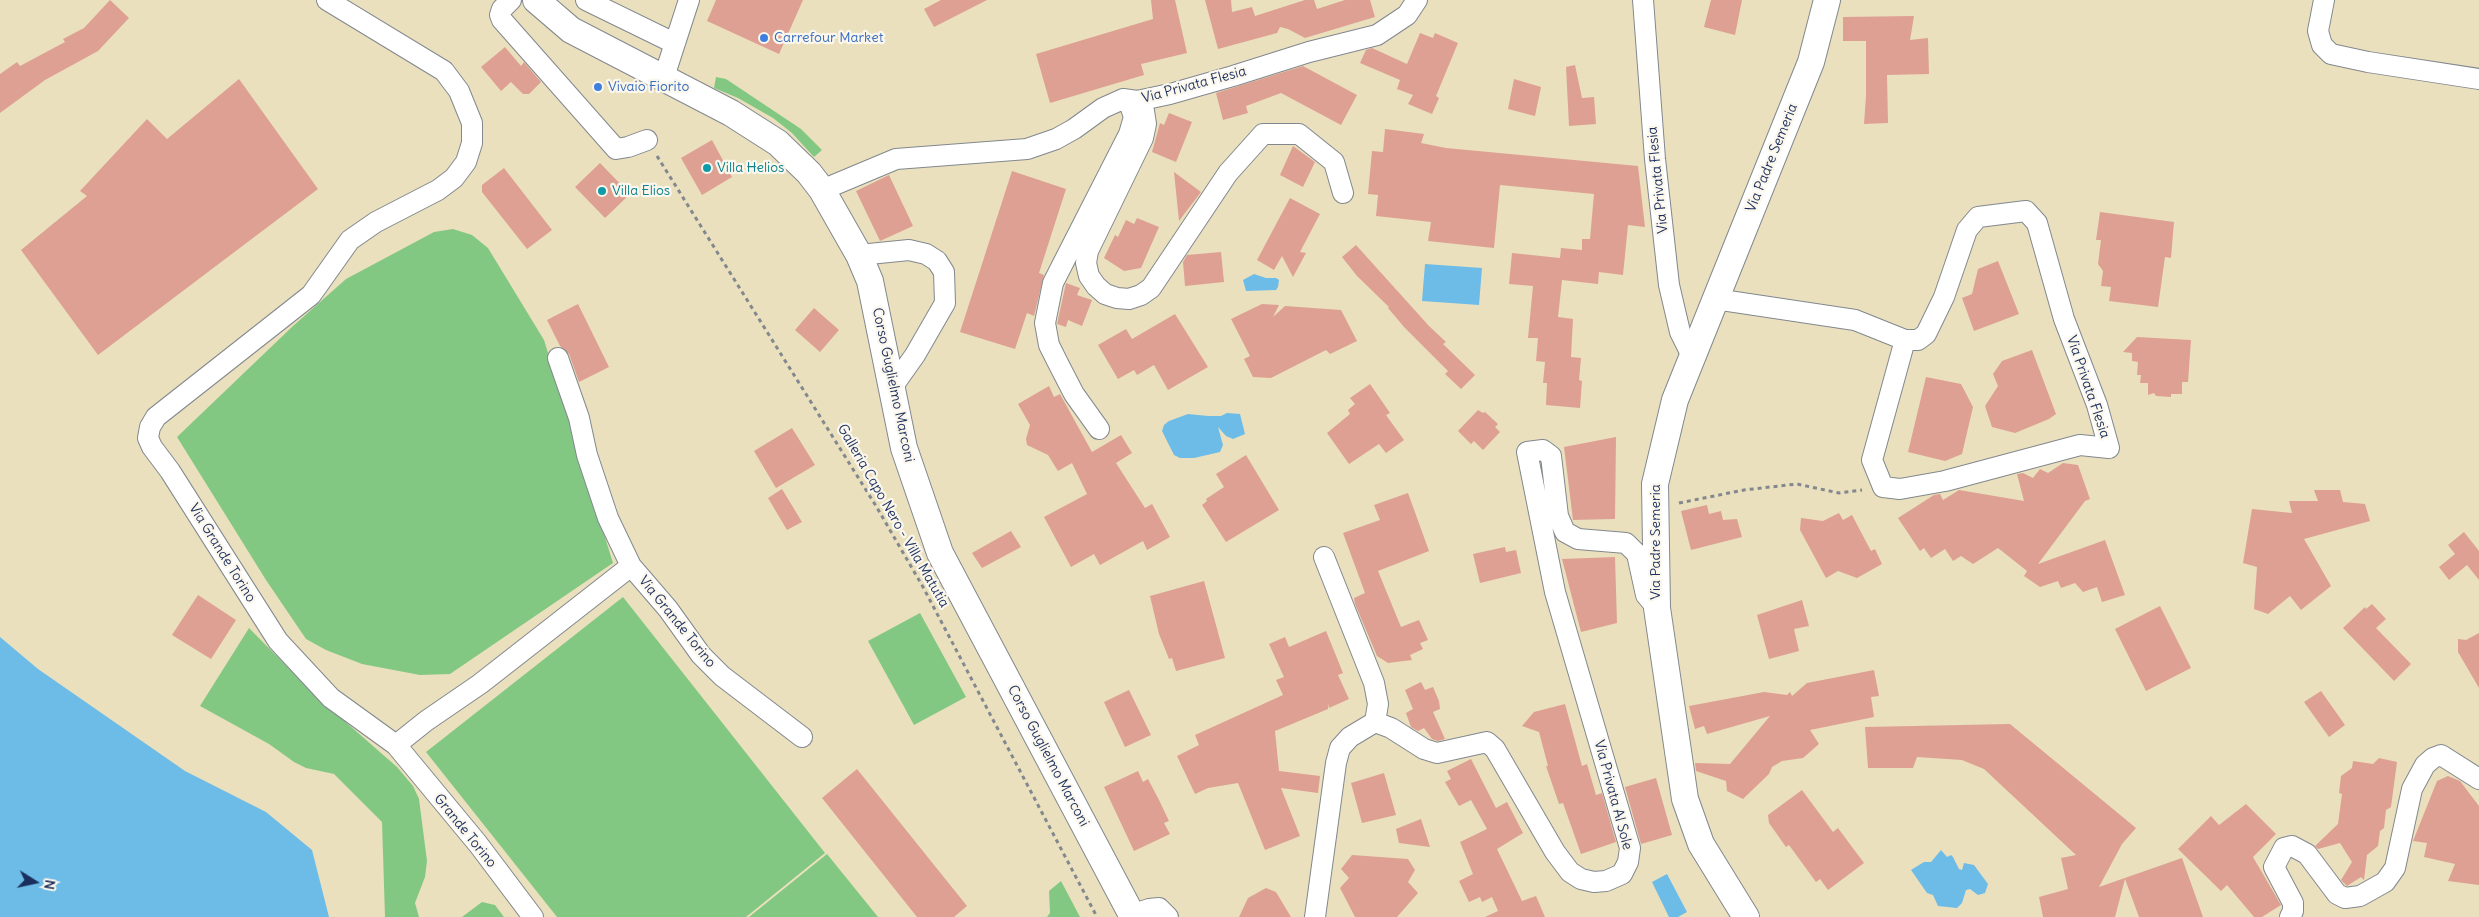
<!DOCTYPE html>
<style>
body{margin:0}
#map{position:relative;width:2479px;height:917px;overflow:hidden;background:#eae0bd;font-family:Delius,sans-serif}
canvas{display:block}
.north{position:absolute;left:10px;top:857px;width:50px;height:50px;-webkit-text-stroke:4px #fbf7ec;paint-order:stroke;rotate:100deg;font-size:14px;font-weight:700;line-height:20px;text-align:center;color:#1b2f5e}
.north::after{content:'';display:block;margin:auto;width:18px;height:22px;background:#1b2f5e;clip-path:polygon(50% 0,100% 100%,50% 72%,0 100%)}
</style>
<div id="map">
<canvas width="2479" height="917"></canvas>
<div class="north">N</div>
</div>
<script>
const context = document.querySelector('canvas').getContext('2d');
context.lineJoin = 'round';
function paint(path, color) { context.fillStyle = color; context.fill(path, 'evenodd'); }
const poly = rows => new Path2D(rows.map(r => 'M' + r).join(''));
function stroke(path, color, width, dash) { context.strokeStyle = color; context.lineWidth = width; context.lineCap = dash ? 'butt' : 'round'; context.setLineDash(dash || []); context.stroke(path); }
function drawText(font, color, halo, rows, align = 'center') {
  context.font = font + ' Delius,sans-serif'; context.lineWidth = 4.5; context.setLineDash([]); context.textBaseline = 'middle'; context.strokeStyle = halo; context.fillStyle = color; for (const [text, x, y, turn = 0] of rows) {
    context.save(); context.translate(x, y); context.rotate((+turn || 0) * Math.PI / 180); context.textAlign = isNaN(turn) ? turn : align; if (halo) context.strokeText(text, 0, 0); context.fillText(text, 0, 0); context.restore();
  }
}
paint(poly([
 [716,77,726,79,801,129,822,150,814,157,792,133,773,118,738,98,714,88],
 [453,229,472,235,488,248,544,340,613,563,450,674,420,675,362,664,326,650,306,639,266,580,177,437,293,326,346,279,434,232],
 [623,597,825,853,746,917,557,917,426,752],
 [920,613,966,697,914,725,868,641],
 [249,628,317,697,397,767,413,786,419,799,427,861,425,877,415,903,419,917,385,917,382,822,334,774,306,768,294,762,269,744,200,706],
 [827,854,878,917,749,917],
 [1061,881,1080,917,1047,917,1050,913,1049,891],
 [482,902,495,905,504,917,462,917]
]), '#83c882');
paint(poly([
 [1425,264,1482,268,1479,305,1422,301],
 [1254,274,1266,278,1276,278,1279,280,1278,287,1276,290,1246,291,1243,280],
 [1227,413,1240,414,1245,434,1233,439,1226,436,1218,427,1223,445,1220,452,1194,458,1180,458,1174,455,1162,431,1164,425,1169,421,1188,414,1208,416,1221,416],
 [0,637,38,669,185,771,266,812,312,850,329,917,0,917],
 [1941,850,1947,857,1951,855,1953,857,1959,869,1962,870,1964,863,1974,865,1988,884,1985,893,1978,895,1970,889,1966,890,1962,903,1957,908,1938,906,1933,895,1927,893,1911,870,1924,862,1931,862],
 [1667,874,1687,912,1678,917,1669,917,1652,882]
]), '#6cbce7');
paint(poly([
 [110,0,129,18,98,51,45,80,0,113,0,74,17,62,20,66,65,42,63,39,84,28],
 [716,0,803,0,779,54,707,21],
 [941,0,987,0,934,27,924,9],
 [1151,0,1175,0,1187,53,1141,64,1144,75,1050,103,1036,54,1153,19],
 [1205,0,1231,0,1232,12,1252,7,1255,16,1305,0,1314,0,1317,9,1345,0,1370,0,1375,17,1305,38,1288,29,1280,27,1277,33,1218,49],
 [1711,0,1742,0,1735,35,1704,27],
 [1914,16,1910,40,1928,38,1929,74,1887,75,1888,123,1864,124,1866,96,1866,41,1843,41,1843,17],
 [1420,33,1433,38,1435,33,1458,43,1436,96,1439,98,1432,114,1408,104,1413,95,1397,89,1400,80,1360,63,1366,50,1372,48,1407,64],
 [505,47,521,66,524,62,541,82,529,94,523,94,511,82,501,91,481,67],
 [1575,65,1582,98,1594,97,1596,124,1569,126,1566,67],
 [1303,66,1357,95,1341,125,1281,93,1246,106,1248,113,1223,120,1216,93],
 [239,79,318,189,98,355,21,250,87,196,80,191,147,119,167,139],
 [1514,79,1541,87,1535,116,1508,109],
 [1169,113,1192,122,1176,162,1152,152,1160,123,1164,125],
 [1385,129,1424,134,1421,143,1446,148,1638,166,1645,227,1628,225,1623,275,1599,272,1598,284,1562,280,1558,317,1573,319,1571,357,1581,358,1579,380,1582,381,1580,408,1546,405,1547,383,1543,383,1545,362,1536,361,1538,338,1528,338,1533,286,1509,284,1512,253,1560,258,1561,248,1582,250,1582,239,1590,239,1594,194,1500,185,1494,248,1428,241,1431,222,1376,216,1378,195,1368,194,1372,151,1383,152],
 [712,140,732,177,702,195,681,158],
 [1293,146,1315,162,1303,187,1280,175],
 [600,163,630,194,605,218,575,187],
 [504,168,552,230,527,249,482,192,482,185],
 [1012,171,1066,189,1039,273,1044,275,1034,316,1027,313,1015,349,960,332],
 [1174,172,1201,192,1179,221],
 [889,175,913,226,880,241,856,191],
 [1290,198,1320,214,1300,252,1306,253,1293,277,1282,256,1274,270,1257,260],
 [2100,212,2174,222,2171,258,2165,257,2158,307,2109,301,2111,287,2101,286,2103,271,2098,264,2101,240,2096,240],
 [1137,218,1159,227,1141,268,1124,271,1104,258,1115,235,1118,237,1126,220,1134,224],
 [1356,245,1429,326,1446,342,1443,344,1475,375,1461,389,1445,374,1448,371,1404,327,1388,308,1389,307,1357,276,1342,257],
 [1221,252,1224,282,1185,286,1183,262,1187,255],
 [1998,261,2019,314,1974,331,1962,298,1972,294,1978,269],
 [1066,283,1080,288,1077,295,1092,300,1082,326,1068,320,1066,327,1057,324],
 [578,304,609,367,579,382,569,354,560,346,547,320],
 [1262,304,1279,305,1273,317,1285,306,1341,310,1357,341,1330,354,1326,350,1271,378,1253,377,1244,359,1250,356,1231,319],
 [814,308,839,330,820,352,795,330],
 [1175,314,1208,367,1168,390,1154,365,1137,375,1134,370,1118,379,1098,345,1126,329,1132,339],
 [2137,337,2191,340,2188,382,2182,382,2182,394,2171,394,2171,397,2156,396,2154,393,2148,395,2148,383,2140,383,2141,375,2137,375,2138,362,2132,361,2132,353,2123,352],
 [2032,350,2056,414,2049,419,2015,433,1992,427,1985,406,1998,386,1993,374,2002,361],
 [1926,377,1961,384,1973,407,1962,454,1945,461,1908,452],
 [1370,384,1390,413,1386,415,1404,440,1386,453,1379,444,1349,464,1327,433,1350,414,1348,410,1355,404,1350,398],
 [1049,386,1054,397,1060,394,1092,452,1121,435,1132,453,1116,463,1145,508,1152,504,1170,537,1147,550,1143,541,1100,565,1094,554,1071,567,1044,517,1087,494,1072,463,1058,471,1048,455,1027,445,1026,439,1030,425,1018,404],
 [1478,410,1483,413,1485,412,1498,424,1495,427,1500,432,1483,450,1474,441,1471,444,1458,431],
 [792,428,815,465,776,488,754,451],
 [1616,437,1615,519,1573,520,1564,447],
 [1246,455,1279,510,1226,542,1202,505,1207,501,1206,499,1224,487,1216,474],
 [2063,463,2078,465,2090,499,2085,501,2038,564,2105,540,2125,595,2102,602,2097,587,2083,592,2075,583,2061,588,2058,581,2040,587,2024,576,2027,571,1998,548,1973,564,1961,556,1953,561,1945,549,1931,558,1924,548,1920,551,1898,518,1934,495,1940,494,1943,500,1959,490,2024,501,2017,474,2023,473,2033,478,2040,469,2048,473],
 [782,489,802,522,787,530,768,498],
 [2314,490,2340,490,2343,502,2365,504,2370,521,2304,539,2331,586,2301,610,2290,596,2268,614,2254,609,2257,567,2243,563,2252,509,2292,513,2289,501,2318,501],
 [1408,493,1429,551,1378,571,1401,627,1419,620,1428,640,1420,643,1423,649,1410,655,1412,660,1388,663,1377,656,1355,604,1354,598,1365,593,1343,533,1380,520,1374,505],
 [1707,505,1709,514,1721,511,1723,520,1737,519,1742,537,1691,550,1681,511],
 [1839,513,1843,520,1852,515,1871,551,1875,549,1882,564,1857,578,1838,571,1826,578,1800,530,1801,518,1823,521],
 [1011,531,1021,547,982,568,972,553],
 [2464,532,2479,551,2479,580,2467,565,2449,580,2439,567,2455,554,2448,545],
 [1505,547,1506,552,1516,550,1521,573,1480,583,1473,554],
 [1615,557,1617,623,1581,632,1562,559],
 [1204,581,1225,658,1176,671,1172,658,1169,659,1159,634,1150,596],
 [198,595,236,620,211,659,172,635],
 [1802,600,1809,626,1794,629,1799,651,1769,659,1757,615],
 [2372,604,2386,619,2376,628,2411,664,2394,681,2343,628,2365,607,2366,609],
 [2160,606,2191,668,2146,691,2115,629],
 [1326,631,1343,673,1338,675,1349,699,1329,708,1328,704,1328,709,1275,731,1279,771,1320,776,1318,793,1281,788,1300,836,1265,850,1238,783,1208,788,1195,794,1177,756,1199,745,1195,735,1283,695,1276,680,1284,677,1269,644,1285,637,1289,647],
 [2479,633,2479,688,2458,652,2458,639,2466,640],
 [1874,670,1879,696,1871,697,1874,717,1810,730,1819,744,1803,758,1782,761,1772,767,1769,774,1743,799,1727,791,1726,781,1696,771,1695,763,1730,764,1770,716,1707,734,1704,726,1695,729,1689,706,1764,692,1787,695,1790,692,1792,696,1807,683],
 [1421,682,1425,690,1433,687,1439,701,1440,709,1433,712,1445,739,1438,741,1432,739,1424,728,1418,731,1411,727,1406,713,1413,709,1405,690],
 [1129,690,1151,735,1125,747,1104,702],
 [2321,691,2345,725,2329,737,2304,702],
 [1565,704,1582,766,1587,764,1596,795,1602,793,1616,842,1581,854,1563,803,1559,804,1546,766,1548,766,1539,732,1522,726,1534,712],
 [2010,724,2136,828,2122,844,2099,887,2182,858,2203,917,2139,917,2125,879,2115,917,2043,917,2039,897,2068,889,2061,858,2076,855,1984,769,1962,760,1917,757,1913,768,1868,768,1865,727],
 [2379,758,2397,762,2391,807,2386,810,2384,828,2380,831,2378,846,2367,855,2364,880,2361,877,2347,886,2341,880,2352,862,2340,843,2318,849,2315,846,2338,824,2342,794,2339,793,2341,776,2352,768,2353,761,2373,764],
 [1471,759,1496,808,1507,802,1523,833,1497,849,1522,901,1536,896,1545,917,1485,917,1498,911,1492,897,1482,902,1480,897,1469,902,1459,881,1473,874,1460,842,1487,829,1471,800,1459,806,1445,782,1451,779,1447,771],
 [857,769,967,906,954,917,917,917,822,798],
 [1138,771,1143,782,1148,779,1159,800,1169,821,1164,823,1170,834,1134,851,1104,787],
 [1384,773,1396,815,1362,823,1351,783],
 [2448,776,2460,781,2479,806,2479,885,2448,881,2455,864,2424,857,2427,843,2413,841,2437,781],
 [1656,778,1672,835,1641,844,1625,787],
 [1802,790,1833,832,1838,828,1864,863,1828,890,1820,879,1816,882,1789,845,1786,847,1769,823,1768,815],
 [2246,804,2276,834,2253,857,2281,905,2262,917,2254,917,2227,885,2221,891,2178,849,2211,816,2219,825],
 [1421,819,1430,847,1399,843,1396,829],
 [1352,855,1408,859,1415,870,1408,882,1418,893,1397,917,1355,917,1340,888,1349,878,1341,869],
 [1266,888,1276,892,1291,917,1239,917,1248,898]
]), '#dea093');
const minor = poly([
 [327,0,444,71,459,91,472,123,472,143,466,162,454,178,438,190,376,222,350,240,311,295,156,417,150,427,148,438,152,447,170,471,278,641,331,698,396,745,426,721,480,684,631,566],
 [511,0,502,9,500,15,502,20,616,149,628,147,647,140],
 [586,0,674,43],
 [1643,0,1655,159,1669,285,1680,332,1692,356],
 [2324,0,2318,31,2322,45,2331,54,2368,62,2479,79],
 [664,77,689,0],
 [1137,101,1144,111,1146,124,1143,138,1088,251,1086,263,1089,276,1096,286,1105,294,1117,298,1129,299,1141,295,1151,288,1228,173,1263,134,1299,134,1334,162,1343,193],
 [822,190,896,159,1027,149,1056,139,1074,129,1103,108,1123,99,1137,101,1170,94,1233,76,1309,52,1377,35,1407,15,1417,0],
 [859,255,909,250,926,254,937,261,944,272,945,303,915,355,891,389],
 [1715,299,1855,320,1905,340,1918,340,1926,334,1944,297,1967,230,1978,217,2026,211,2037,223,2064,319,2097,405,2109,448,2080,445,1945,481,1900,489,1883,487,1872,460,1905,340],
 [558,358,579,418,587,455,608,518,631,566,668,609,701,655,722,676,802,737],
 [1099,429,1074,394,1058,363,1049,345,1045,323,1053,283,1129,134,1134,117,1130,105],
 [1375,722,1391,728,1424,749,1437,753,1487,742,1495,749,1555,852,1570,872,1581,879,1594,882,1606,881,1622,874,1628,862,1630,848,1555,592,1527,452,1543,450,1551,456,1558,516,1565,532,1578,539,1626,543,1637,554,1646,595,1656,607],
 [396,745,478,844,533,917],
 [1132,915,1149,909,1159,908,1168,917],
 [1315,917,1336,763,1340,748,1350,737,1375,722,1378,704,1374,683,1324,557],
 [2290,917,2293,911,2293,903,2274,867,2284,848,2292,846,2307,854,2337,894,2345,898,2360,896,2385,882,2395,868,2412,789,2425,765,2433,758,2441,755,2479,779]
]);
const major = poly([
 [536,0,571,30,731,113,778,143,809,173,822,190,859,255,870,281,904,448,940,553,1133,917],
 [1746,917,1701,844,1685,799,1657,608,1655,484,1675,400,1811,62,1827,0]
]);
stroke(minor, '#82888e', 22);
stroke(major, '#82888e', 28);
stroke(poly([
 [657,156,876,506,923,587,1097,917],
 [1679,503,1744,490,1797,484,1839,493,1862,490]
]), '#82888e', 3, [4, 4]);
stroke(minor, '#fff', 20);
stroke(major, '#fff', 26);
for (const [x, y, r, color] of [
 [764,38,5,"#3f7fe0"],
 [598,87,5,"#3f7fe0"],
 [707,168,5,"#0f9aa8"],
 [602,191,5,"#0f9aa8"]
]) { const dot = new Path2D(); dot.arc(x, y, r, 0, 2 * Math.PI); context.fillStyle = color; context.fill(dot); stroke(dot, '#fbf7ec', 2); }
drawText('14px', '#366cbe', '#fbf7ec', [
 ["Carrefour Market",774,38],
 ["Vivaio Fiorito",608,87]
], 'left');
drawText('14px', '#1b2f5e', '#fbf7ec', [
 ["Via Privata Flesia",1194,85,-15],
 ["Via Padre Semeria",1772,158,-68],
 ["Via Privata Flesia",1658,180,-96],
 ["Corso Guglielmo Marconi",893,385,78],
 ["Via Privata Flesia",2088,387,71],
 ["Galleria Capo Nero - Villa Matutia",893,516,60],
 ["Via Padre Semeria",1656,542,-90],
 ["Via Grande Torino",222,553,58],
 ["Via Grande Torino",677,622,51],
 ["Corso Guglielmo Marconi",1048,756,62],
 ["Via Privata Al Sole",1613,795,75],
 ["Grande Torino",465,831,51]
]);
drawText('14px', '#0d838f', '#fbf7ec', [
 ["Villa Helios",717,168],
 ["Villa Elios",612,191]
], 'left');
</script>
